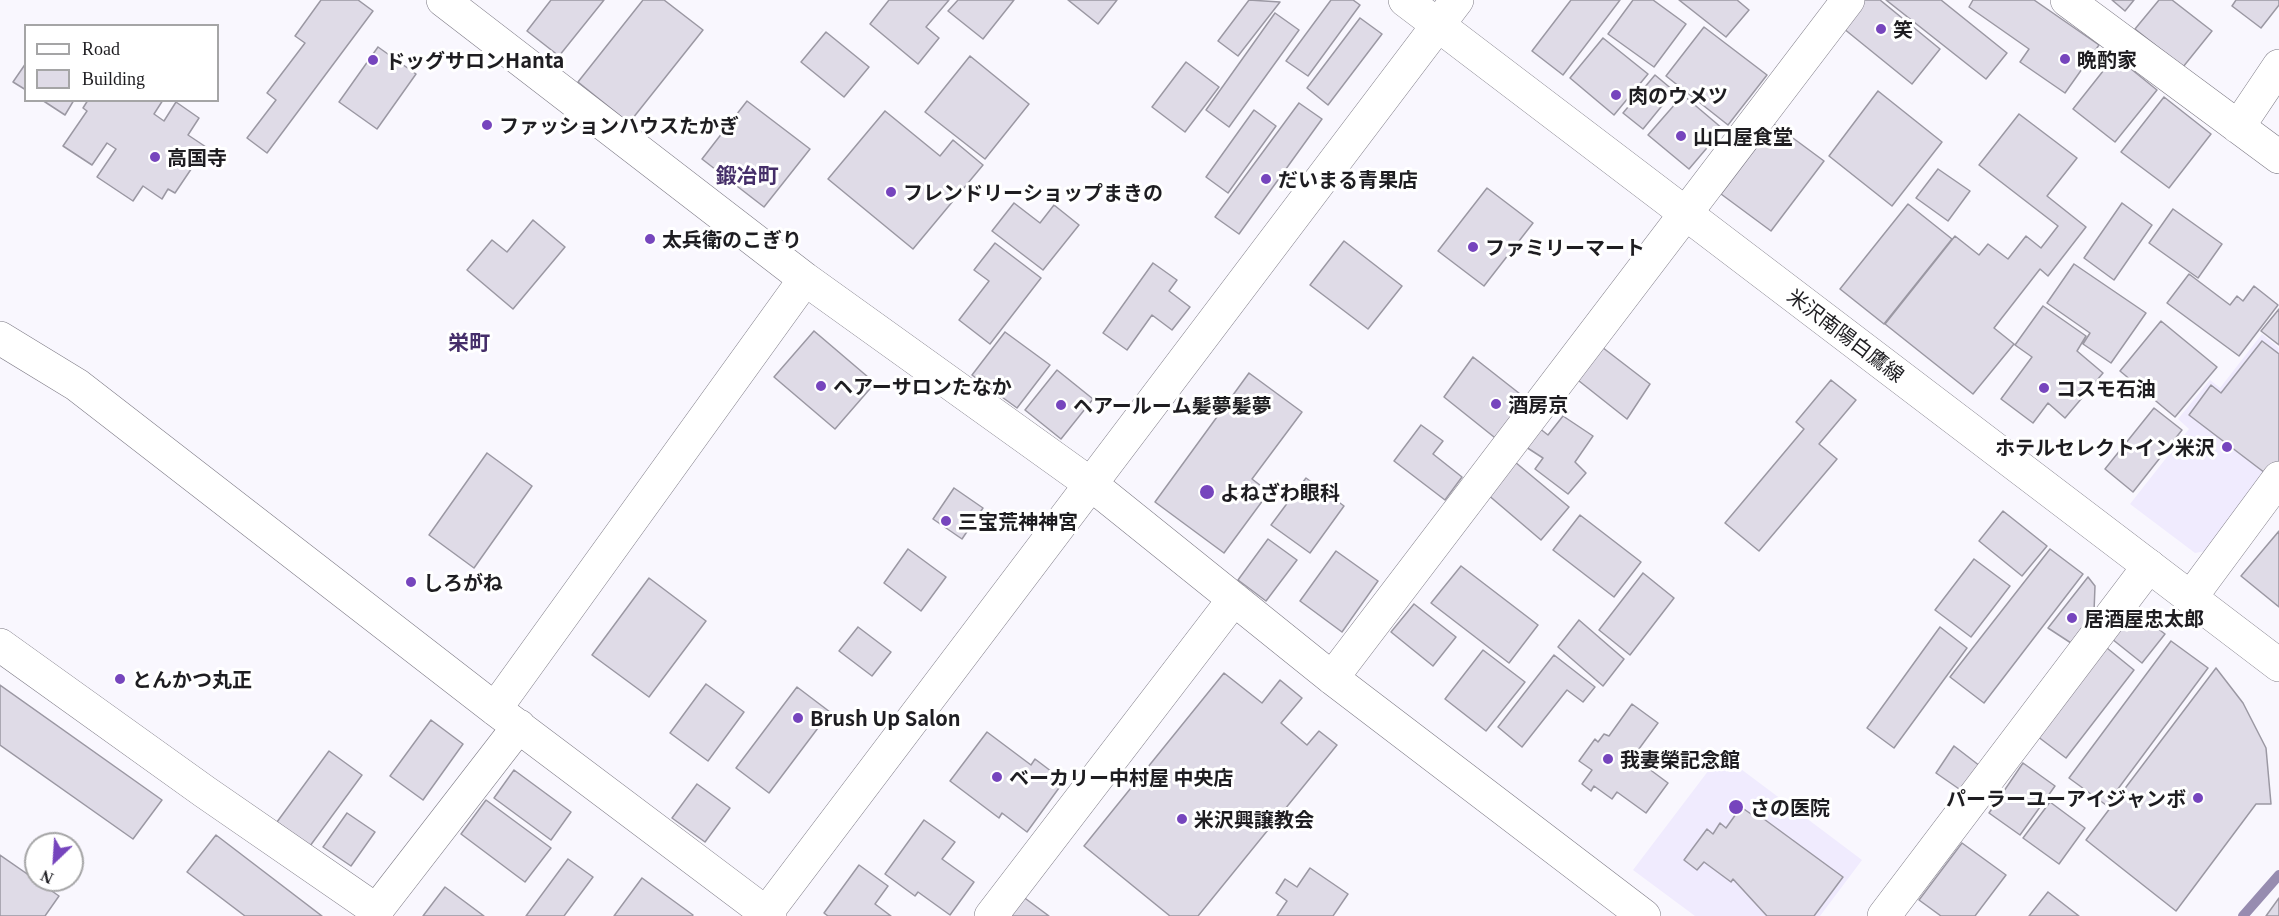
<!DOCTYPE html>
<meta charset="utf-8">
<style>
body{margin:0}
#map{position:relative;width:2279px;height:916px;overflow:hidden;background:#f9f7fe;font-family:Georgia,serif}
canvas{display:block}
.legend{position:absolute;left:24px;top:24px;width:195px;height:78px;box-sizing:border-box;background:#fff;border:2px solid #a5a5a6;margin:0;padding:8px 10px;list-style:none;font-size:18px;color:#1e1d21}
.legend li{display:flex;align-items:center;gap:12px;height:30px}
.legend b{width:30px;border:2px solid #a5a5a6}
.north{position:absolute;left:24px;top:832px;width:60px;height:60px;box-sizing:border-box;background:#fff;border:2px solid #a5a5a6;border-radius:50%;rotate:205deg;font-size:16px;font-weight:700;line-height:24px;text-align:center;color:#1e1d21}
.north::after{content:'';display:block;margin:auto;width:21px;height:27px;background:#7645bd;clip-path:polygon(50% 0,100% 100%,50% 72%,0 100%)}
</style>
<div id="map">
<canvas width="2279" height="916"></canvas>
<ul class="legend">
<li><b style="height:8px;background:#fff"></b>Road</li>
<li><b style="height:16px;background:#dfdbe7"></b>Building</li>
</ul>
<div class="north">N</div>
</div>
<script>
const context = document.querySelector('canvas').getContext('2d');
context.lineJoin = 'round';
function paint(path, color) { context.fillStyle = color; context.fill(path, 'evenodd'); }
const poly = rows => new Path2D(rows.map(r => 'M' + r).join(''));
function stroke(path, color, width, dash) { context.strokeStyle = color; context.lineWidth = width; context.lineCap = dash ? 'butt' : 'round'; context.setLineDash(dash || []); context.stroke(path); }
function drawText(font, color, halo, rows, align = 'center') {
  context.font = font + ' Georgia,"Noto Sans JP",serif'; context.lineWidth = 6; context.setLineDash([]); context.textBaseline = 'middle'; context.strokeStyle = halo; context.fillStyle = color; for (const [text, x, y, turn = 0] of rows) {
    context.save(); context.translate(x, y); context.rotate((+turn || 0) * Math.PI / 180); context.textAlign = isNaN(turn) ? turn : align; if (halo) context.strokeText(text, 0, 0); context.fillText(text, 0, 0); context.restore();
  }
}
paint(poly([
 [2262,334,2279,348,2279,465,2217,549,2195,553,2130,504,2189,429,2178,419,2210,380,2220,388],
 [1721,754,1862,860,1820,916,1695,916,1633,870]
]), '#f0ebfe');
stroke(poly([
 [2243,916,2279,875]
]), '#978cb0', 10);
const building = poly([
 [321,0,358,0,373,11,267,153,247,138,276,100,267,93,305,43,295,36,321,0],
 [551,0,604,0,559,56,527,31,551,0],
 [643,0,664,0,703,30,629,123,578,82,643,0],
 [889,0,949,0,926,27,939,38,918,64,870,24,889,0],
 [958,0,1014,0,983,39,948,11,958,0],
 [1068,0,1117,0,1098,24,1068,0],
 [1249,0,1280,2,1238,56,1218,41,1249,0],
 [1331,0,1353,0,1360,5,1308,76,1286,61,1331,0],
 [1571,0,1620,0,1563,75,1532,51,1571,0],
 [1633,0,1653,0,1686,24,1654,67,1608,34,1633,0],
 [1679,0,1737,0,1749,10,1726,37,1679,0],
 [1857,0,1880,0,1940,49,1912,84,1838,24,1857,0],
 [1886,0,1941,0,2007,53,1986,79,1886,0],
 [1973,0,2034,0,2099,45,2065,93,2020,62,2029,49,1969,7,1973,0],
 [2112,0,2134,0,2125,11,2112,0],
 [2159,0,2172,0,2212,31,2183,67,2135,29,2159,0],
 [2236,0,2279,0,2279,5,2261,28,2232,6,2236,0],
 [1275,13,1299,30,1229,127,1206,110,1275,13],
 [1360,18,1382,34,1328,105,1307,88,1360,18],
 [1704,27,1767,75,1728,125,1666,76,1704,27],
 [826,32,869,67,844,97,801,62,826,32],
 [1603,38,1648,74,1614,115,1570,78,1603,38],
 [378,47,416,74,377,129,339,102,378,47],
 [970,56,1029,104,985,159,925,112,970,56],
 [2115,56,2157,90,2115,142,2073,109,2115,56],
 [1186,62,1219,87,1185,132,1152,107,1186,62],
 [26,63,26,90,13,82,26,63],
 [1655,75,1674,91,1643,129,1623,113,1655,75],
 [1878,91,1942,142,1892,206,1829,156,1878,91],
 [1683,95,1723,129,1689,169,1648,135,1683,95],
 [2164,97,2211,134,2169,188,2121,152,2164,97],
 [42,100,74,100,65,115,42,100],
 [88,100,163,100,154,114,164,121,176,102,199,118,188,135,206,147,175,193,168,189,162,199,143,186,133,201,97,177,116,149,107,143,92,165,63,146,87,111,83,108,88,100],
 [747,101,810,149,764,207,702,159,747,101],
 [1299,103,1322,119,1239,234,1215,217,1299,103],
 [1254,110,1276,126,1228,193,1206,177,1254,110],
 [885,111,940,156,953,140,983,165,913,249,828,179,885,111],
 [2019,114,2077,158,2047,196,2086,227,2048,276,2040,269,1994,328,2014,344,1973,394,1885,324,1955,236,1979,255,1988,244,2008,259,2026,236,2041,248,2058,226,1979,165,2019,114],
 [1774,124,1824,161,1771,231,1721,194,1774,124],
 [1938,169,1970,191,1948,221,1916,198,1938,169],
 [1487,188,1533,223,1484,286,1438,251,1487,188],
 [1014,203,1040,223,1054,205,1079,225,1043,270,992,231,1014,203],
 [2122,203,2152,225,2114,280,2084,258,2122,203],
 [1908,204,1952,239,1884,324,1840,289,1908,204],
 [2173,209,2222,244,2198,278,2149,243,2173,209],
 [533,220,565,247,513,309,467,270,492,240,507,252,533,220],
 [1344,241,1402,286,1368,329,1310,285,1344,241],
 [995,243,1041,278,990,344,959,320,989,281,974,270,995,243],
 [1153,263,1177,280,1169,291,1190,307,1172,330,1152,315,1127,350,1103,333,1153,263],
 [2074,264,2146,313,2111,363,2083,344,2090,333,2047,303,2074,264],
 [2189,274,2230,305,2237,296,2243,301,2254,286,2278,305,2239,356,2167,303,2189,274],
 [2043,306,2086,336,2077,351,2103,373,2065,418,2048,403,2033,423,2001,399,2032,357,2015,345,2043,306],
 [2279,309,2279,345,2261,331,2279,309],
 [2161,321,2217,367,2175,417,2120,371,2161,321],
 [814,331,875,383,835,429,774,377,814,331],
 [1005,332,1050,365,1017,408,972,375,1005,332],
 [2262,341,2279,354,2279,462,2269,476,2189,415,2211,385,2221,393,2262,341],
 [1598,344,1650,384,1627,419,1574,377,1598,344],
 [1473,357,1529,401,1499,441,1444,397,1473,357],
 [1057,370,1093,399,1061,439,1025,410,1057,370],
 [1249,373,1302,412,1252,479,1269,492,1224,553,1155,502,1249,373],
 [1831,380,1856,400,1819,444,1837,459,1759,551,1725,523,1804,429,1796,422,1831,380],
 [2154,408,2182,430,2133,492,2105,469,2154,408],
 [1563,416,1593,436,1575,462,1586,473,1568,494,1535,469,1543,458,1526,447,1539,428,1548,435,1563,416],
 [1421,425,1443,441,1433,454,1462,477,1445,500,1394,461,1421,425],
 [487,453,532,486,474,568,429,535,487,453],
 [1515,462,1569,507,1541,540,1487,494,1515,462],
 [1306,478,1344,506,1310,553,1271,525,1306,478],
 [954,488,983,508,962,539,933,519,954,488],
 [2003,511,2047,546,2022,576,1979,541,2003,511],
 [1580,515,1641,562,1614,597,1553,550,1580,515],
 [2279,531,2279,607,2241,576,2279,531],
 [1268,539,1297,560,1266,601,1238,580,1268,539],
 [908,549,946,577,921,611,884,583,908,549],
 [2050,549,2083,574,1984,703,1950,677,2050,549],
 [1336,551,1378,581,1342,632,1300,601,1336,551],
 [1974,559,2010,586,1971,637,1935,610,1974,559],
 [1461,566,1538,625,1509,663,1431,603,1461,566],
 [1643,573,1674,598,1630,655,1599,630,1643,573],
 [2088,577,2095,586,2094,612,2071,643,2048,628,2088,577],
 [649,578,706,621,649,697,592,655,649,578],
 [1414,604,1456,637,1433,666,1391,632,1414,604],
 [2129,607,2165,634,2142,663,2107,635,2129,607],
 [1579,620,1624,659,1603,686,1558,647,1579,620],
 [858,627,891,652,872,676,839,651,858,627],
 [1940,627,1967,648,1894,748,1867,728,1940,627],
 [2171,641,2208,668,2106,805,2069,778,2171,641],
 [2102,644,2134,670,2066,758,2033,733,2102,644],
 [1483,650,1525,682,1486,731,1445,699,1483,650],
 [1554,655,1595,687,1583,702,1567,690,1522,747,1498,727,1554,655],
 [2216,668,2243,703,2266,748,2271,804,2256,804,2176,911,2086,840,2216,668],
 [1224,673,1262,703,1280,680,1302,698,1281,723,1307,745,1319,731,1337,745,1198,916,1170,916,1084,846,1224,673],
 [706,684,744,712,708,761,670,733,706,684],
 [0,685,162,800,133,839,0,745,0,685],
 [797,687,830,712,769,793,736,768,797,687],
 [1632,704,1658,723,1633,757,1668,783,1646,813,1617,792,1612,799,1594,786,1591,791,1582,784,1592,770,1579,761,1595,739,1598,742,1604,734,1609,736,1632,704],
 [431,720,463,744,423,800,390,776,431,720],
 [987,732,1031,765,1035,759,1064,781,1027,832,1002,813,999,818,950,781,987,732],
 [1954,746,1980,766,1962,791,1936,773,1954,746],
 [329,751,362,775,310,846,277,822,329,751],
 [2023,763,2055,786,2020,835,1989,813,2023,763],
 [514,770,571,812,551,840,494,798,514,770],
 [697,784,730,808,705,842,672,818,697,784],
 [486,800,551,848,525,882,461,834,486,800],
 [2050,802,2085,828,2059,864,2023,838,2050,802],
 [1741,807,1751,814,1753,811,1843,877,1814,916,1767,916,1733,879,1731,882,1704,862,1697,870,1684,860,1707,829,1713,834,1720,823,1726,828,1741,807],
 [347,813,375,832,351,866,323,847,347,813],
 [924,820,955,842,942,859,974,882,950,915,918,892,915,896,885,874,924,820],
 [216,835,322,916,245,916,187,872,216,835],
 [1962,843,2006,875,1975,916,1941,916,1919,900,1962,843],
 [0,855,59,896,45,916,0,916,0,855],
 [568,859,593,877,564,916,526,916,568,859],
 [859,865,888,886,875,904,891,916,828,916,824,913,859,865],
 [1310,868,1348,894,1333,916,1277,916,1287,901,1276,893,1285,879,1297,887,1310,868],
 [642,878,693,915,692,916,614,916,642,878],
 [445,887,484,916,423,916,445,887],
 [2048,892,2079,916,2029,916,2048,892],
 [1018,893,1049,916,1001,916,1018,893],
 [2279,898,2279,916,2266,916,2279,898]
]);
paint(building, '#dfdbe7');
stroke(building, '#9b98a3', 1.5);
const minor = poly([
 [443,0,805,279,1092,485,1332,678,1644,916],
 [2067,0,2279,157],
 [2238,127,2279,66],
 [0,338,77,385,495,709,770,916],
 [2191,597,2279,478],
 [0,645,205,792,376,910],
 [1332,678,1848,0],
 [495,709,805,279],
 [372,916,519,726],
 [764,916,1438,25,1405,0],
 [991,916,1234,599],
 [1884,916,2149,566]
]);
const major = poly([
 [1457,0,1438,25,2279,665]
]);
stroke(minor, '#7e7b86', 34);
stroke(major, '#7e7b86', 34);
stroke(minor, '#fff', 33);
stroke(major, '#fff', 33);
for (const [x, y, r, color] of [
 [1881,29,6,"#7645bd"],
 [2065,59,6,"#7645bd"],
 [373,60,6,"#7645bd"],
 [1616,95,6,"#7645bd"],
 [487,125,6,"#7645bd"],
 [1681,136,6,"#7645bd"],
 [155,157,6,"#7645bd"],
 [1266,179,6,"#7645bd"],
 [891,192,6,"#7645bd"],
 [650,239,6,"#7645bd"],
 [1473,247,6,"#7645bd"],
 [821,386,6,"#7645bd"],
 [2044,388,6,"#7645bd"],
 [1496,404,6,"#7645bd"],
 [1061,405,6,"#7645bd"],
 [2227,447,6,"#7645bd"],
 [1207,492,8,"#7645bd"],
 [946,521,6,"#7645bd"],
 [411,582,6,"#7645bd"],
 [2072,618,6,"#7645bd"],
 [120,679,6,"#7645bd"],
 [798,718,6,"#7645bd"],
 [1608,759,6,"#7645bd"],
 [997,777,6,"#7645bd"],
 [2198,798,6,"#7645bd"],
 [1736,807,8,"#7645bd"],
 [1182,819,6,"#7645bd"]
]) { const dot = new Path2D(); dot.arc(x, y, r, 0, 2 * Math.PI); context.fillStyle = color; context.fill(dot); stroke(dot, '#fff', 2); }
drawText('bold 20px', '#1e1d21', '#fff', [
 ["笑",1893,29],
 ["晩酌家",2077,59],
 ["ドッグサロンHanta",385,60],
 ["肉のウメツ",1628,95],
 ["ファッションハウスたかぎ",499,125],
 ["山口屋食堂",1693,136],
 ["高国寺",167,157],
 ["だいまる青果店",1278,179],
 ["フレンドリーショップまきの",903,192],
 ["太兵衛のこぎり",662,239],
 ["ファミリーマート",1485,247],
 ["ヘアーサロンたなか",833,386],
 ["コスモ石油",2056,388],
 ["酒房京",1508,404],
 ["ヘアールーム髪夢髪夢",1073,405],
 ["ホテルセレクトイン米沢",2215,447,"right"],
 ["よねざわ眼科",1220,492],
 ["三宝荒神神宮",958,521],
 ["しろがね",423,582],
 ["居酒屋忠太郎",2084,618],
 ["とんかつ丸正",132,679],
 ["Brush Up Salon",810,718],
 ["我妻榮記念館",1620,759],
 ["ベーカリー中村屋 中央店",1009,777],
 ["パーラーユーアイジャンボ",2186,798,"right"],
 ["さの医院",1750,807],
 ["米沢興譲教会",1194,819]
], 'left');
drawText('20px', '#1e1d21', '#fff', [
 ["米沢南陽白鷹線",1846,335,37]
]);
drawText('bold 21px', '#452e69', '#fff', [
 ["鍛冶町",747,175],
 ["栄町",469,342]
]);
</script>
